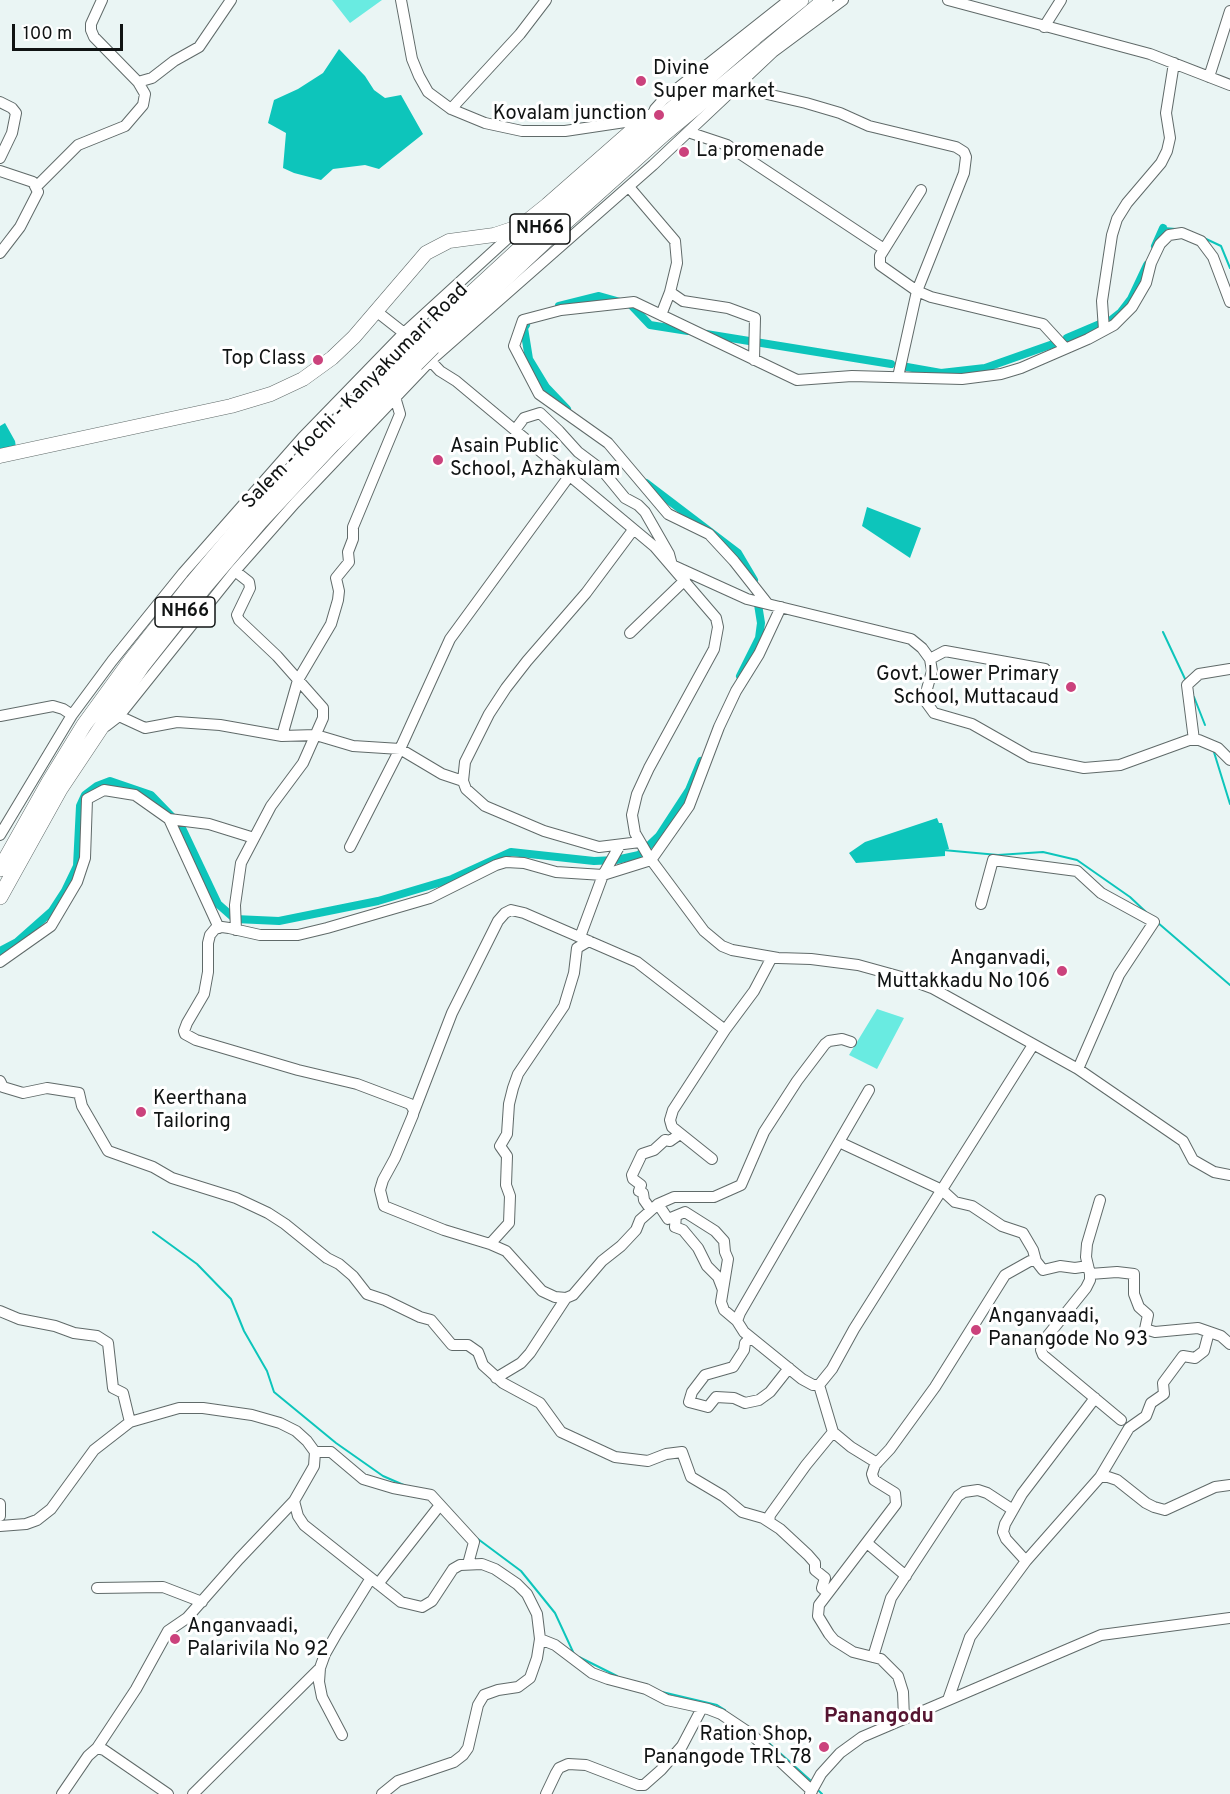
<!DOCTYPE html>
<style>
body{margin:0}
#map{position:relative;width:1230px;height:1794px;overflow:hidden;background:#eaf5f4;font-family:Overpass,sans-serif}
canvas{display:block}
.scale{position:absolute;left:12px;top:24px;width:111px;height:27px;box-sizing:border-box;border:3px solid #101313;border-top:0;padding-left:8px;font-size:18px;line-height:21px;white-space:nowrap;color:#101313;-webkit-text-stroke:4px #fff;paint-order:stroke}
</style>
<div id="map">
<canvas width="1230" height="1794"></canvas>
<div class="scale">100 m</div>
</div>
<script>
const context = document.querySelector('canvas').getContext('2d');
context.lineJoin = 'round';
function paint(path, color) { context.fillStyle = color; context.fill(path, 'evenodd'); }
const poly = rows => new Path2D(rows.map(r => 'M' + r).join(''));
function stroke(path, color, width, dash) { context.strokeStyle = color; context.lineWidth = width; context.lineCap = dash ? 'butt' : 'round'; context.setLineDash(dash || []); context.stroke(path); }
function drawText(font, color, halo, rows, align = 'center') {
  context.font = font + ' Overpass,sans-serif'; context.lineWidth = 6; context.setLineDash([]); context.textBaseline = 'middle'; context.strokeStyle = halo; context.fillStyle = color; for (const [text, x, y, turn = 0] of rows) {
    context.save(); context.translate(x, y); context.rotate((+turn || 0) * Math.PI / 180); context.textAlign = isNaN(turn) ? turn : align; if (halo) context.strokeText(text, 0, 0); context.fillText(text, 0, 0); context.restore();
  }
}
paint(poly([
 [332,0,382,0,350,23],
 [877,1009,904,1018,877,1069,849,1055]
]), '#69ebe1');
paint(poly([
 [339,49,365,76,374,90,385,98,401,95,423,134,379,169,365,165,333,169,321,180,294,173,283,168,286,133,268,123,274,100,298,89,323,73],
 [5,423,15,441,16,447,0,450,0,426],
 [867,507,921,528,910,558,862,526],
 [937,818,939,823,942,823,949,849,945,850,945,856,856,863,849,853,865,842]
]), '#0dc5bb');
stroke(poly([
 [1163,228,1176,229],
 [1204,238,1221,246,1230,268],
 [1163,632,1186,681],
 [1194,697,1205,725],
 [1213,749,1230,804],
 [943,850,998,855,1043,852,1077,860,1130,897,1146,912],
 [1157,922,1230,985],
 [153,1232,197,1264,231,1299,244,1331,267,1371,274,1392,336,1443,383,1476,406,1486],
 [478,1539,521,1571,555,1613,574,1654],
 [579,1657,617,1676],
 [662,1692,717,1705,725,1710],
 [761,1736,810,1780],
 [819,1791,822,1794]
]), '#0dc5bb', 2);
stroke(poly([
 [1155,246,1163,228],
 [559,306,599,296,631,305,650,325,688,331],
 [1111,320,1121,312,1131,299,1147,265],
 [526,325,524,328,529,359,546,387,567,409],
 [706,334,891,364],
 [1067,338,1100,324],
 [907,367,941,373,985,368,1053,344],
 [646,483,738,553,754,580],
 [740,676,759,638,761,623,757,598],
 [0,951,17,942,52,911,65,891,77,866,80,806,85,795,97,786,110,781,151,795,181,826,218,904,235,919,279,921,378,901,452,879,511,852,594,861,616,860,639,855,659,836,689,790,701,761]
]), '#0dc5bb', 8);
const minor = poly([
 [102,0,91,24,91,30,94,37,138,82,152,78,174,61,199,47,231,0],
 [401,0,412,59,419,76,428,92,451,109,485,123,522,131,565,131,645,119],
 [948,0,1150,54,1230,85],
 [1044,27,1061,0],
 [1209,77,1230,11],
 [738,84,754,91,806,103,840,113,869,126,956,147,964,152,966,157,964,173,917,291,898,377],
 [0,102,12,108,16,113,12,133,0,158],
 [451,109,520,34,546,0],
 [652,116,655,109,664,99,789,0],
 [688,132,727,145,884,249],
 [0,171,33,182,38,192,20,227,0,253],
 [37,186,78,145,125,126,143,105,145,94,138,82],
 [629,187,675,241,677,263,670,292],
 [921,190,880,256,880,265,917,291,931,297,1043,324,1065,348],
 [376,311,404,333,440,371,456,381,655,547,716,618,718,627,714,649,649,768,637,794,632,815,635,833,649,857,704,931,722,946,732,950,778,958,811,959,858,965,905,978,932,988,1078,1069,1183,1141,1193,1160,1214,1172,1230,1175],
 [661,315,670,292,683,301,728,308,755,318,754,360],
 [1104,330,1102,301,1112,235,1117,219,1127,203,1161,163,1167,151,1170,138,1166,113,1174,63],
 [515,430,524,418,540,413,559,431,578,452,602,470,625,498,638,505,645,512,669,554,672,565,747,599,911,639,922,648,930,659,932,671,925,696,926,702,934,713,972,724,1030,757,1084,768,1120,765,1189,740,1199,740,1218,748,1230,760],
 [633,530,586,593,527,661,506,688,489,714,465,762,463,781,466,789,485,806,544,831,599,847,640,842],
 [235,571,249,582,250,588,237,615,239,620,277,656,323,708,323,718,303,763,271,806,241,863,235,905,236,930],
 [767,603,734,561,709,534,668,514,608,443,539,394,514,346,523,320,561,310,634,302,797,380,852,376,962,379,1001,374,1021,368,1088,339,1114,325,1132,307,1146,283,1151,263,1160,244,1169,235,1182,233,1201,241,1213,257,1230,302],
 [781,607,759,654,736,691,719,727,689,806,651,860,603,875,556,872,524,863,506,862,496,865,430,898,327,928,298,935,260,935,229,928,222,927,215,929,210,935,208,943,208,972,204,994,187,1023,184,1031,185,1034,196,1040,298,1070,357,1084,410,1104,414,1110,413,1115,395,1158,383,1180,380,1190,384,1206,444,1230,490,1244,506,1251,542,1291,555,1297,566,1298,573,1295,602,1261,621,1246,636,1230,640,1220,658,1204,674,1197,714,1197,741,1185,764,1132,797,1081,825,1044,829,1041,842,1039,851,1042],
 [630,633,685,580],
 [930,659,945,651,1045,669],
 [0,716,53,706,63,709,72,715],
 [119,716,145,728,177,722,220,725,282,736,316,735,353,746,400,749,442,774,463,781],
 [106,726,119,716,235,571,295,503,430,361,653,165,773,52,843,0],
 [282,736,298,680,331,624,338,600,339,591,336,578,349,562,348,552,353,539,353,527,400,414,395,397],
 [1194,740,1187,685,1199,674,1230,669],
 [169,819,209,824,254,838],
 [0,835,72,715,112,661,183,573,302,438,404,333,520,227],
 [350,847,400,749,450,639,570,475],
 [981,904,993,860,1077,871,1101,893,1154,922,1119,975,1078,1069],
 [580,937,603,875,620,845],
 [0,962,51,926,77,882,85,858,87,799,104,790,135,795,169,819,219,928],
 [0,1081,3,1087,23,1093,47,1088,79,1093,82,1106,108,1151,153,1167,172,1178,236,1198,268,1213,285,1224,327,1258,339,1264,353,1276,367,1294,385,1300,420,1317,431,1320,452,1345,468,1345,478,1352,483,1365,503,1383,540,1403,561,1432,615,1457,648,1461,666,1454,682,1452,691,1477,723,1496,742,1512,763,1518,780,1529,808,1555,815,1563,815,1570,825,1578,822,1588,827,1592],
 [869,1090,740,1313,737,1321,744,1332,802,1379,813,1385,819,1385,832,1369,854,1329,1033,1045],
 [413,1114,452,1013,498,921,505,913,511,910,524,913,637,962,725,1030],
 [839,1142,942,1190,955,1202,972,1206,1002,1226,1023,1233,1033,1250,1036,1261,1043,1270,1060,1266,1075,1268,1088,1266],
 [712,1159,672,1127,670,1120,673,1110,725,1030,754,991,772,957],
 [1100,1200,1087,1244,1086,1257,1090,1274,1090,1280,1086,1288,1045,1339,1041,1350,1043,1355,1121,1420],
 [658,1204,668,1219,685,1212,715,1231,724,1241,725,1252,728,1259,721,1302,724,1310,737,1321],
 [651,1210,644,1200,643,1193,639,1191,641,1185,633,1179,632,1175,642,1154,654,1150,665,1140,670,1141,680,1134],
 [676,1216,675,1227,683,1230,698,1248,707,1266,718,1277,723,1290],
 [490,1244,509,1223,510,1196,506,1185,507,1156,500,1146,507,1134,509,1104,513,1088,518,1074,564,1006,574,973,577,948,589,941],
 [1090,1274,1117,1272,1134,1274,1134,1294,1139,1307,1148,1315,1145,1329,1155,1332,1198,1328,1221,1336,1230,1344],
 [0,1311,19,1319,55,1326,74,1333,97,1336,108,1343,113,1388,123,1393,130,1422],
 [751,1338,745,1343,744,1350,733,1367,705,1375,692,1392,689,1402,708,1407,716,1397,734,1398,745,1403,759,1400,770,1392,789,1368],
 [496,1378,521,1363,530,1353,566,1298],
 [819,1385,833,1432,851,1447,877,1463],
 [315,1452,331,1452,363,1479,393,1488,431,1495,474,1542,468,1564],
 [1100,1477,1129,1428,1146,1416,1151,1403,1164,1394,1163,1383,1183,1356,1195,1358,1204,1351,1209,1332],
 [294,1501,298,1516,304,1525,401,1602,422,1607,432,1601,453,1569,460,1565,482,1564,495,1569,517,1584,527,1594,537,1614,540,1639,537,1658,530,1678,518,1687,498,1690,484,1695,478,1705,468,1748,463,1755,454,1762,398,1781,382,1794],
 [0,1504,0,1516],
 [769,1522,770,1515,806,1465,833,1432],
 [0,1526,26,1524,37,1520,51,1509,94,1450,130,1422,179,1408,203,1408,252,1415,280,1423,296,1431,307,1441,315,1452,314,1466,294,1501,239,1559,187,1618,168,1631,136,1689,97,1748],
 [867,1543,906,1576],
 [1026,1561,1006,1539,1003,1532,1005,1524,1022,1494,1095,1398],
 [378,1584,440,1505],
 [97,1588,163,1587,202,1602],
 [540,1639,555,1645,592,1673,608,1679,646,1689,667,1700,708,1709,721,1714,751,1734,812,1791],
 [873,1657,891,1598,958,1496,964,1492,978,1490,987,1493,1013,1510],
 [948,1700,970,1637,1026,1561,1100,1477,1108,1477,1117,1480,1146,1503,1154,1507,1165,1510,1215,1487,1230,1485],
 [904,1719,903,1692,898,1676,881,1659,853,1652,834,1640,829,1634,818,1616,819,1605,896,1504,895,1493,874,1480,872,1474,875,1465,890,1449,935,1387,1005,1275,1030,1261,1036,1261],
 [342,1735,322,1697,319,1682,320,1668,325,1654,337,1633,371,1578],
 [62,1794,88,1756,97,1748,104,1750,168,1794],
 [193,1794,320,1668],
 [546,1794,556,1773,559,1768,568,1764,586,1765,638,1785,644,1785,661,1770,682,1746,702,1708],
 [810,1794,821,1774,840,1753,862,1737,1101,1635,1230,1618]
]);
const major = poly([
 [0,456,231,406,271,394,303,379,332,358,354,337,426,253,449,241,494,235,512,229,527,221,547,205,645,119,652,116,662,129]
]);
const highway = poly([
 [424,337,657,122,755,37,801,0],
 [433,347,558,229,665,133,825,0],
 [0,869,49,782,84,725,132,659,193,582,250,514,323,436,406,354],
 [0,897,60,789,142,666,202,590,260,522,333,444,416,364]
]);
stroke(minor, '#606a69', 12);
stroke(major, '#606a69', 15);
stroke(highway, '#606a69', 16);
stroke(minor, '#fff', 10);
stroke(major, '#fff', 14);
stroke(highway, '#fff', 15);
const highwayBridge = poly([
 [406,354,424,337],
 [416,364,433,347]
]);
stroke(highwayBridge, '#606a69', 16, []);
stroke(highwayBridge, '#fff', 15);
for (const [x, y, r, color] of [
 [641,81,6,"#cb427c"],
 [659,115,6,"#cb427c"],
 [684,152,6,"#cb427c"],
 [318,360,6,"#cb427c"],
 [438,460,6,"#cb427c"],
 [1071,687,6,"#cb427c"],
 [1062,971,6,"#cb427c"],
 [141,1112,6,"#cb427c"],
 [976,1330,6,"#cb427c"],
 [175,1639,6,"#cb427c"],
 [824,1747,6,"#cb427c"]
]) { const dot = new Path2D(); dot.arc(x, y, r, 0, 2 * Math.PI); context.fillStyle = color; context.fill(dot); stroke(dot, '#fff', 2); }
for (const [x, y, w] of [
 [540,229,60],
 [185,612,60]
]) { const box = new Path2D(); box.roundRect(x - w / 2, y - 15, w, 30, 4.5); context.fillStyle = '#fff'; context.fill(box); stroke(box, '#101313', 1.5); }
drawText('bold 18px', '#101313', null, [
 ["NH66",540,229],
 ["NH66",185,612]
]);
drawText('20px', '#101313', '#fff', [
 ["Divine",653,70],
 ["Super market",653,93],
 ["Kovalam junction",647,115,"right"],
 ["La promenade",696,152],
 ["Top Class",306,360,"right"],
 ["Asain Public",450,448],
 ["School, Azhakulam",450,471],
 ["Govt. Lower Primary",1059,676,"right"],
 ["School, Muttacaud",1059,699,"right"],
 ["Anganvadi,",1050,960,"right"],
 ["Muttakkadu No 106",1050,983,"right"],
 ["Keerthana",153,1100],
 ["Tailoring",153,1123],
 ["Anganvaadi,",988,1318],
 ["Panangode No 93",988,1341],
 ["Anganvaadi,",187,1628],
 ["Palarivila No 92",187,1651],
 ["Ration Shop,",812,1736,"right"],
 ["Panangode TRL 78",812,1759,"right"]
], 'left');
drawText('20px', '#101313', '#fff', [
 ["Salem - Kochi - Kanyakumari Road",356,397,-45]
]);
drawText('bold 21px', '#561531', '#fff', [
 ["Panangodu",879,1718]
]);
</script>
